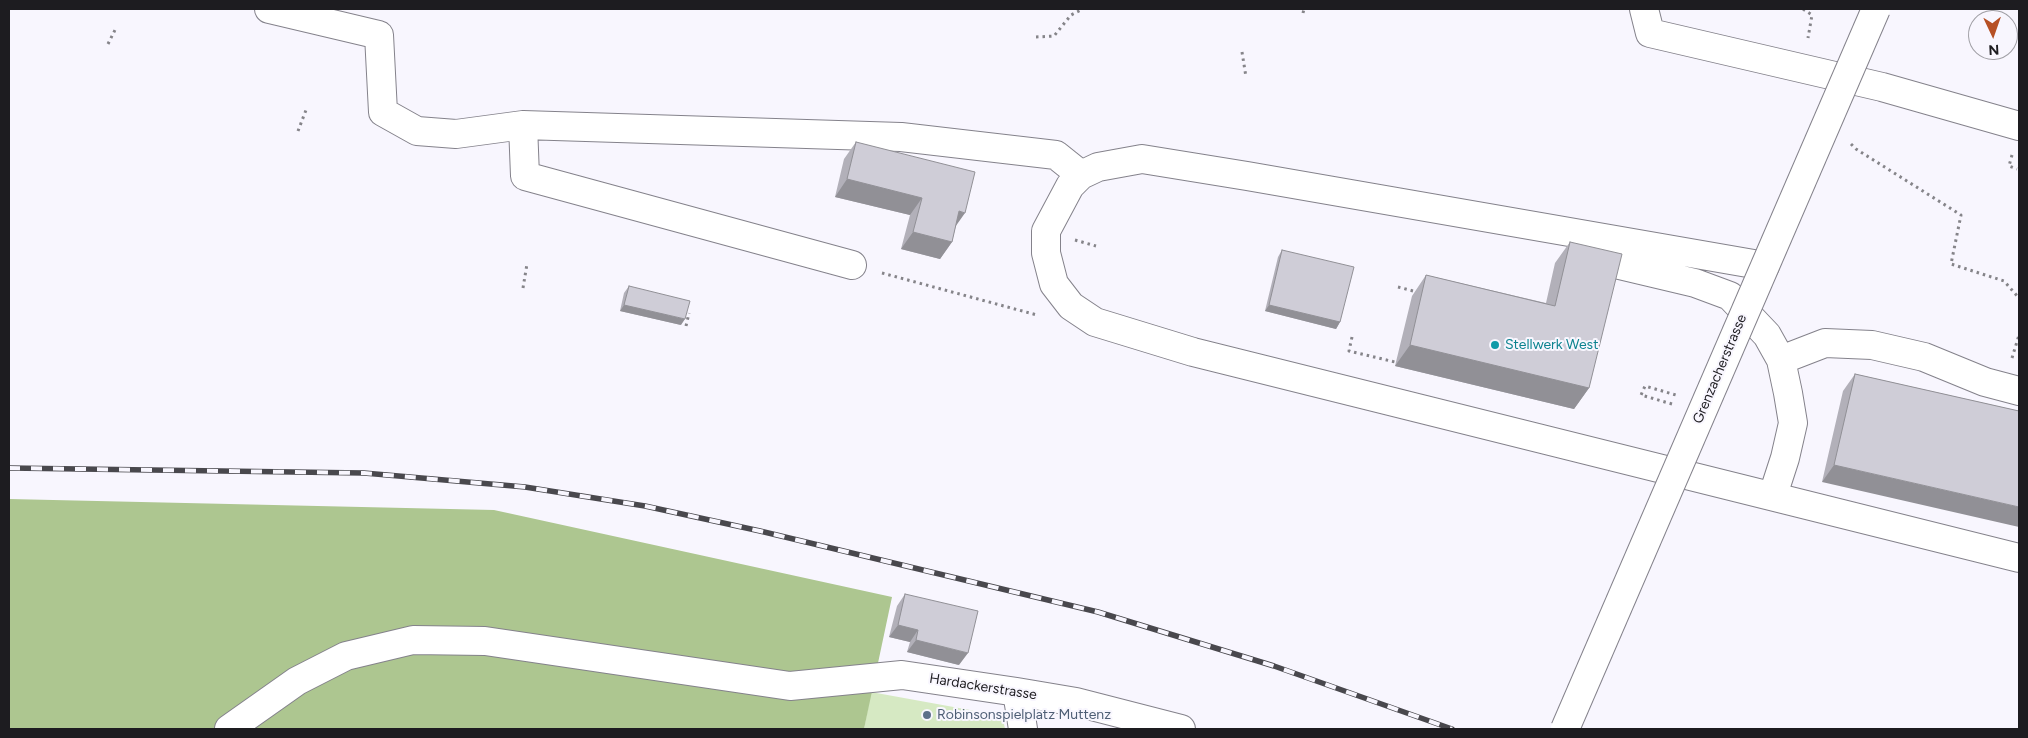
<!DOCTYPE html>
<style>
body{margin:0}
#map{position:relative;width:2028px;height:738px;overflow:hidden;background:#f8f6fe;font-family:Figtree,sans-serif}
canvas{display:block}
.frame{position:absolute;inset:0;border:10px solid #1d1c20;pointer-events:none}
.north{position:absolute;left:1968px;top:10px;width:50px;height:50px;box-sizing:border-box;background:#f8f6fe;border:1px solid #a09fa5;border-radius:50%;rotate:177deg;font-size:14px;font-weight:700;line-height:20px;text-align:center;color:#1d1c20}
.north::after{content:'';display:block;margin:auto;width:18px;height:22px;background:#b65025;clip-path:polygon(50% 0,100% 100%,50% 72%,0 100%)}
</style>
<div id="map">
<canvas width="2028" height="738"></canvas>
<div class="frame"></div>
<div class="north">N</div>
</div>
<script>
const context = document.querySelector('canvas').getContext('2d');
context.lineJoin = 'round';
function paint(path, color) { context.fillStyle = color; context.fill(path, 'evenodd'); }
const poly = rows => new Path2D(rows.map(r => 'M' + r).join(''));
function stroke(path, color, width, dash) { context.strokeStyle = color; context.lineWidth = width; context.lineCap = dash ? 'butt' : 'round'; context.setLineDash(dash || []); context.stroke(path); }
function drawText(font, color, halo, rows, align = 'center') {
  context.font = font + ' Figtree,sans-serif'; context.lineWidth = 4; context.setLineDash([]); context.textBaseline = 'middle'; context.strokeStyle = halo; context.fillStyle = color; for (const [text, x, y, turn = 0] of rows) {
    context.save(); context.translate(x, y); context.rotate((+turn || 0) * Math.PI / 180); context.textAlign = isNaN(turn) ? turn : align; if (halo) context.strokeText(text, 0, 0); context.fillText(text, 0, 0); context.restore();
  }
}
paint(poly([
 [871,692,970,710,1003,719,1005,729,864,729]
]), '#d6e9c3');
paint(poly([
 [9,499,494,510,892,597,864,729,9,729]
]), '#adc690');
const minor = poly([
 [269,9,379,35,383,112,417,131,456,134,523,125,901,137,1056,155,1081,175],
 [1644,9,1650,33,1882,87,2019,126],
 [523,125,525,176,852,265],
 [1598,260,1695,283,1730,296,1767,335,1781,360,1788,393,1793,423,1785,458,1773,495],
 [1765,266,1247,176,1142,159,1098,167,1081,175,1070,186,1046,231,1046,253,1054,284,1071,306,1095,322,1193,352,2019,558],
 [1781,360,1825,343,1872,345,1924,357,1985,382,2019,391],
 [1017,692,1023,729],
 [229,729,297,681,346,656,413,640,485,641,790,686,902,675,1017,692,1076,702,1181,729]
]);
stroke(minor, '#84828b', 30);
stroke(poly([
 [1803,9,1812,15,1808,38],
 [1303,13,1304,9],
 [1036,37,1054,36,1071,15,1083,9],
 [108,44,115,30],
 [1242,52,1246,77],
 [298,131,306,110],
 [1851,144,1856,149,1961,215,1951,264,2004,281,2019,298],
 [2012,155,2009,166,2017,169],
 [1075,240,1096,246],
 [882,273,1037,315],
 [1398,287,1417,292],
 [523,288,527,264],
 [686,326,689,313],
 [1352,337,1349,351,1395,362],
 [2012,358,2019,335],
 [1672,404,1641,395,1645,386,1676,395]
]), '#858489', 3, [2.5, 4]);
stroke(minor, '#fff', 28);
const rail = poly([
 [9,468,364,473,525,487,645,506,760,531,1098,612,1274,666,1452,729]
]);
stroke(rail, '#49484d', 5.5);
stroke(rail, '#f8f6fe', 4, [11]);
const minorBridge = poly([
 [1565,729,1876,9]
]);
stroke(minorBridge, '#84828b', 30, []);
stroke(minorBridge, '#fff', 28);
paint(poly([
 [856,142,956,225,952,242,940,259,901,249,910,215,835,197,844,159],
 [1570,242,1589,388,1574,409,1395,366,1412,296,1426,275,1546,303,1555,263],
 [1282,250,1340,322,1336,329,1265,311,1278,257],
 [629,286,681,325,620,311,624,293],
 [1855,374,2019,411,1822,482,1843,391],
 [905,594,959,665,907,652,910,642,889,637,897,606]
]), '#b2b0b9');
paint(poly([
 [847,179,922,198,910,215,835,197],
 [959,211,965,213,953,230],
 [913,232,952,242,940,259,901,249],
 [624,305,685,319,681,325,620,311],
 [1269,305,1340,322,1336,329,1265,311],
 [1410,345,1589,388,1574,409,1395,366],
 [1834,465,2019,507,2019,527,1822,482],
 [898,625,918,630,910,642,889,637],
 [916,640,968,653,959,665,907,652]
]), '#919096');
const building = poly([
 [856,142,975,172,965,213,959,211,952,242,913,232,922,198,847,179,856,142],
 [1570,242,1622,254,1589,388,1410,345,1426,275,1555,306,1570,242],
 [1282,250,1354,267,1340,322,1269,305,1282,250],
 [629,286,690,301,685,319,624,305,629,286],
 [1855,374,2019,411,2019,507,1834,465,1855,374],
 [905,594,978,611,968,653,916,640,918,630,898,625,905,594]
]);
paint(building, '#cfcdd7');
stroke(building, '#919096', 1);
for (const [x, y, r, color] of [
 [1495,345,5,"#0f9aa8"],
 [927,715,5,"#5c6f8a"]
]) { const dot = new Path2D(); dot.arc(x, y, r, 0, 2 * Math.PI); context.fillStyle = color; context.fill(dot); stroke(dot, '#f8f6fe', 2); }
drawText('14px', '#0d838f', '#f8f6fe', [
 ["Stellwerk West",1505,345]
], 'left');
drawText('14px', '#1d1c20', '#f8f6fe', [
 ["Grenzacherstrasse",1720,369,-67],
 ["Hardackerstrasse",983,687,9]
]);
drawText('14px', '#4e5e75', '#f8f6fe', [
 ["Robinsonspielplatz Muttenz",937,715]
], 'left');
</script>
